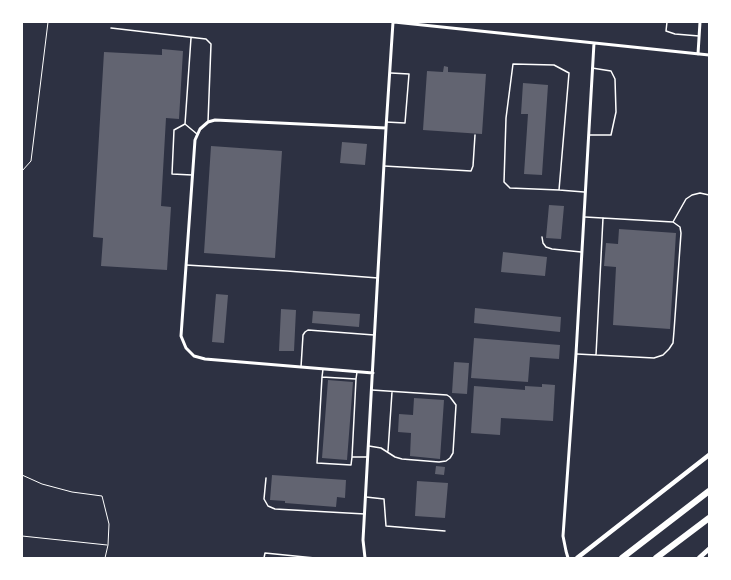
<!DOCTYPE html>
<style>
body{margin:0}
#map{position:relative;width:731px;height:580px;overflow:hidden;background:#2d3142;font-family:Karla,sans-serif}
canvas{display:block}
.frame{position:absolute;inset:0;border:23px solid #fff;pointer-events:none}
</style>
<div id="map">
<canvas width="731" height="580"></canvas>
<div class="frame"></div>
</div>
<script>
const context = document.querySelector('canvas').getContext('2d');
context.lineJoin = 'round';
function paint(path, color) { context.fillStyle = color; context.fill(path, 'evenodd'); }
const poly = rows => new Path2D(rows.map(r => 'M' + r).join(''));
function stroke(path, color, width, dash) { context.strokeStyle = color; context.lineWidth = width; context.lineCap = dash ? 'butt' : 'round'; context.setLineDash(dash || []); context.stroke(path); }
paint(poly([
 [162,49,183,51,179,119,166,118,161,206,171,207,167,270,101,266,103,238,93,237,104,52,162,55],
 [444,66,448,67,448,72,486,74,482,134,423,130,427,71,443,72],
 [523,83,548,85,542,175,524,174,528,114,521,114],
 [342,142,367,144,365,165,340,163],
 [211,146,282,151,275,258,204,253],
 [549,205,564,206,561,239,546,238],
 [619,229,676,233,670,329,613,325,616,267,604,266,606,243,618,244],
 [503,252,547,257,545,276,501,272],
 [216,294,228,295,224,343,212,342],
 [475,308,561,317,560,332,474,323],
 [281,309,296,310,294,351,279,351],
 [313,311,360,314,359,327,312,323],
 [474,338,560,345,559,359,530,357,528,382,471,378],
 [454,362,469,363,467,394,452,393],
 [328,380,353,382,347,460,322,458],
 [542,384,555,385,553,421,501,418,500,435,471,433,474,386,525,390,525,386,542,387],
 [414,398,444,400,440,459,410,456,411,433,398,432,399,414,413,415],
 [436,466,445,467,444,475,435,474],
 [272,475,346,480,345,498,337,497,336,507,285,503,285,501,270,500],
 [417,481,448,483,445,518,415,516]
]), '#626471');
stroke(poly([
 [22,171,31,161,48,22],
 [22,475,42,484,72,492,102,496,109,524,108,545,105,558],
 [22,536,107,545]
]), '#fff', 1);
stroke(poly([
 [667,22,666,31,675,34,699,36],
 [111,28,206,39,211,44,208,122],
 [191,38,185,124,197,134],
 [386,122,405,123,409,74,391,73],
 [185,124,174,130,172,174,192,175],
 [589,135,611,135,616,112,615,79,611,71,592,68],
 [384,166,471,171,473,166,475,135],
 [559,190,510,188,504,182,506,118,513,64,554,65,569,73,559,190,584,192],
 [673,222,686,199,692,195,700,193,709,195],
 [542,237,543,243,546,247,552,249,581,252],
 [186,265,287,271,378,278],
 [577,354,654,358,663,355,669,349,673,343,674,331,681,233,680,227,673,222,585,217],
 [596,355,603,218],
 [301,367,303,335,305,332,308,330,374,335],
 [323,369,322,377,356,379,357,372],
 [322,377,317,463,351,465,352,457,368,457],
 [369,446,381,448,395,457,402,459,439,462,446,461,450,458,453,453,456,405,450,397,447,395,372,390],
 [388,451,392,392],
 [352,457,356,379],
 [266,478,264,499,268,506,275,509,365,514],
 [366,497,384,499,386,526,445,531],
 [264,558,265,553,315,558]
]), '#fff', 1.5);
stroke(poly([
 [394,22,709,55],
 [698,54,700,22],
 [373,373,205,359,194,356,186,348,181,336,195,140,200,129,208,122,215,120,386,128],
 [365,558,363,540,386,128,393,22],
 [568,558,566,551,563,536,576,354,594,43]
]), '#fff', 3);
stroke(poly([
 [577,558,709,455],
 [699,558,709,549]
]), '#fff', 4.5);
stroke(poly([
 [622,558,709,491],
 [656,558,709,518]
]), '#fff', 6);
</script>
